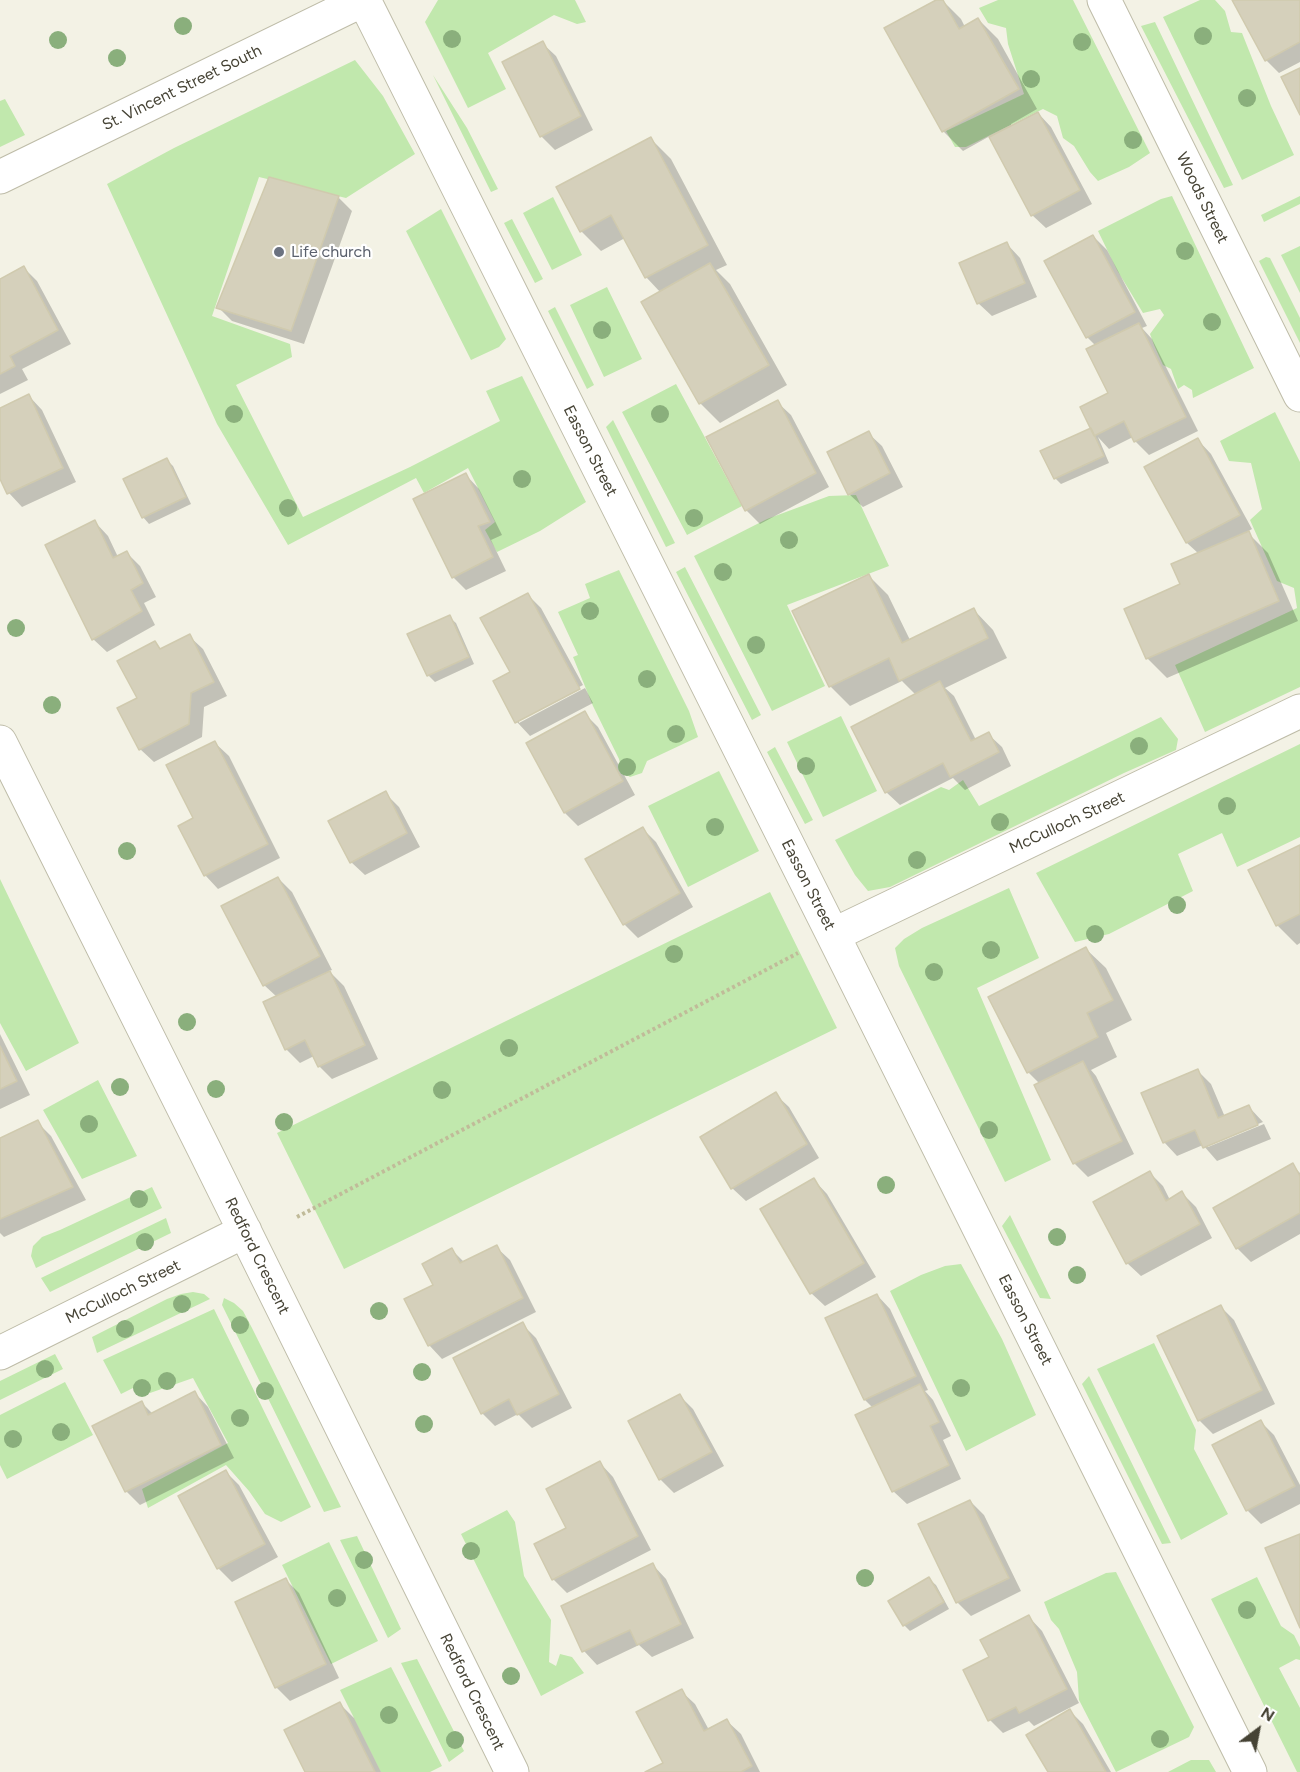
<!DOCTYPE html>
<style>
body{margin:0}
#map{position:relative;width:1300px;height:1772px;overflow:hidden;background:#f3f2e5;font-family:Figtree,sans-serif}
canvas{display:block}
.north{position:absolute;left:1228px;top:1700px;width:60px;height:60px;-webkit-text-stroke:4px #fff;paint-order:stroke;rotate:32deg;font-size:16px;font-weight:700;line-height:24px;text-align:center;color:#464335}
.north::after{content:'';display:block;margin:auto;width:21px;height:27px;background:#464335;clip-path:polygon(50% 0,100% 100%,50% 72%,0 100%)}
</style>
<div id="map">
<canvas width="1300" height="1772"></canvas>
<div class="north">N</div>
</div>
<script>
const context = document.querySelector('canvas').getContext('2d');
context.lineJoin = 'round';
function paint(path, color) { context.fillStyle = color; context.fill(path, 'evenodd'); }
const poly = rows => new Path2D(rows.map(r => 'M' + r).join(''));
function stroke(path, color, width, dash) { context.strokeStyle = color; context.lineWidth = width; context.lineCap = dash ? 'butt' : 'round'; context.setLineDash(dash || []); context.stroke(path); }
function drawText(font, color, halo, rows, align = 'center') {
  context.font = font + ' Figtree,sans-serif'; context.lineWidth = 4.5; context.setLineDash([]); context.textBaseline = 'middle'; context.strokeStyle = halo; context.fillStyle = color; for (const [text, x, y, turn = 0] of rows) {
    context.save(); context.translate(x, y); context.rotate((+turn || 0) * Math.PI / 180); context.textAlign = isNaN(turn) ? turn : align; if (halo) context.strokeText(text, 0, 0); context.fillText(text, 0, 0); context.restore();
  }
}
paint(poly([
 [438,0,575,0,586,22,577,24,554,15,488,53,506,89,468,108,425,22],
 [998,0,1073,0,1150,153,1129,167,1098,181,1090,172,1074,146,1063,138,1057,116,1043,109,966,147,955,147,946,131,1024,94,1008,44,1006,28,988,23,979,8],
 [1200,0,1215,0,1225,11,1231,32,1242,33,1271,106,1294,155,1242,180,1163,17],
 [1155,22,1233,185,1224,188,1141,26],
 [355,60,383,96,415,154,346,198,259,177,212,316,290,344,292,357,236,385,303,517,410,467,500,421,486,391,522,376,586,502,540,531,497,552,485,530,495,522,468,468,424,493,416,478,288,545,217,424,107,184,174,148],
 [433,75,467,128,498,189,491,192],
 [5,99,25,135,0,147,0,101],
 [1172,196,1254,368,1193,398,1192,390,1184,385,1178,389,1171,369,1163,365,1154,345,1150,334,1164,315,1160,309,1143,313,1117,270,1098,231,1161,199],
 [1300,196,1300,204,1264,222,1261,215],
 [553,197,582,255,552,270,523,213],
 [441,209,506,339,499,347,471,360,406,231],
 [512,219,543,279,535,283,504,223],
 [1300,246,1300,293,1281,255],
 [1266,257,1270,258,1300,318,1300,343,1259,261],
 [607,287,642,359,604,377,570,305],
 [555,307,594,385,587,389,548,311],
 [676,384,742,506,687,535,622,412],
 [1275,412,1300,462,1300,687,1205,732,1175,665,1297,608,1294,588,1277,581,1250,520,1262,509,1251,463,1229,461,1220,441],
 [613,420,675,543,666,547,606,427],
 [856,495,889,566,787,605,825,686,772,711,694,556,767,519,829,496],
 [685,567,761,715,752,720,676,572],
 [619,570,689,711,698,737,647,761,642,773,630,777,622,772,619,759,593,706,573,657,578,655,558,612,590,598,585,584],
 [841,716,877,791,823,817,787,742],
 [1161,717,1178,739,1176,750,1124,773,890,887,868,891,855,875,835,840,941,787,949,790,963,780,979,806],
 [1300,744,1300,837,1237,867,1222,833,1178,854,1193,891,1109,934,1075,942,1036,873],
 [775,747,813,820,805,824,767,752],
 [719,771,759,851,688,887,648,806],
 [0,879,79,1043,26,1071,0,1023],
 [1009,888,1039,958,977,988,1051,1160,1005,1182,899,966,895,948,904,939,922,928],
 [770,892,837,1028,344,1269,277,1133],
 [98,1080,137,1156,82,1179,43,1110],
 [152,1187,162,1208,36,1268,31,1256,33,1246,42,1237,60,1230],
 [1010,1215,1051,1299,1040,1298,1002,1226],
 [166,1218,171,1233,50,1292,41,1278],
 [961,1264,1002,1339,1036,1415,966,1451,890,1291,921,1275,945,1266],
 [193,1292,204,1294,210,1299,97,1353,92,1337,167,1299,181,1294],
 [224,1298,234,1303,243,1311,252,1328,341,1507,324,1512,222,1305],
 [214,1309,311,1507,281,1522,265,1514,249,1491,226,1465,148,1508,142,1489,228,1443,193,1378,150,1393,141,1384,121,1394,103,1360],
 [1154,1343,1196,1430,1194,1449,1228,1514,1181,1540,1097,1369],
 [55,1354,63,1369,0,1400,0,1381],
 [1089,1376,1171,1543,1162,1544,1082,1384],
 [65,1382,93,1435,7,1479,0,1465,0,1415],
 [507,1510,515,1522,524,1576,551,1620,549,1662,556,1666,560,1654,572,1657,584,1673,541,1696,461,1534],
 [357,1536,401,1629,388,1638,340,1540],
 [329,1542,378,1641,331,1664,282,1565],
 [1116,1572,1194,1727,1189,1737,1116,1772,1079,1700,1077,1672,1059,1629,1051,1620,1044,1602,1106,1573],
 [1257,1577,1281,1626,1294,1635,1300,1647,1300,1660,1296,1659,1279,1668,1300,1708,1300,1772,1297,1772,1211,1599],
 [417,1659,464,1751,449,1762,401,1663],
 [391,1667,442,1766,430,1772,381,1772,340,1690],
 [1191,1760,1209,1760,1216,1772,1168,1772]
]), '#c1e8ad');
paint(poly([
 [939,0,942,0,961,19,965,27,978,19,998,39,1037,109,1011,124,1012,127,1038,113,1051,127,1092,204,1046,228,1032,215,990,136,963,151,943,131],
 [1234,0,1300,0,1300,62,1279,73,1266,60],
 [542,43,556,56,593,130,555,150,541,136],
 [651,139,671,159,727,265,716,270,730,284,787,385,720,423,700,403,661,293,646,277,625,238,601,251,581,231],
 [270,179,339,198,352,211,304,344,232,321,218,307],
 [1093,236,1107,250,1147,326,1142,328,1152,339,1198,431,1149,455,1135,441,1133,437,1109,449,1098,437,1109,463,1061,484,1055,478,1092,429,1110,394,1096,346,1087,337],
 [1007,244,1020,258,1037,297,992,316,978,303],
 [24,268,37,281,71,344,22,369,28,380,0,394,0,280],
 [29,396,42,410,76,482,22,507,9,493,0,475,0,409],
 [777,402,791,415,829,487,760,524,746,510],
 [868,433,882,446,903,487,863,507,849,494],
 [1198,440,1211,454,1252,529,1247,532,1268,553,1298,621,1167,678,1147,658,1199,554,1187,543,1146,467],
 [167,460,173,466,191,504,149,524,143,517],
 [466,475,479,489,502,535,491,540,506,571,466,590,453,577],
 [95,522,108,536,118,557,127,553,140,566,156,597,144,603,155,625,107,652,93,639],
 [869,576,888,595,910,640,974,610,993,630,1007,658,945,688,954,696,976,740,988,734,1002,747,1011,766,965,790,953,778,900,805,886,792,916,695,902,681,850,706,830,686],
 [528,595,541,608,583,685,519,719,519,723,585,688,593,703,530,736,517,722,495,681,512,673],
 [449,617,456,623,474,664,435,682,428,675],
 [189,636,203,649,227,696,204,707,202,737,154,762,140,749,139,699,155,643,162,650],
 [584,713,598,727,635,795,578,826,565,813],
 [215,743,229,756,280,858,218,889,205,875,195,819],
 [385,793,399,807,420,847,365,875,351,862],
 [642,828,656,842,693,907,638,938,625,925,588,859],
 [1300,847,1300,943,1297,945,1277,925],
 [278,878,292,892,332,970,329,971,344,986,378,1059,332,1079,319,1066,314,1056,300,1063,286,1049,277,997,264,985],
 [1086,949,1106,968,1132,1020,1106,1033,1117,1057,1091,1070,1096,1076,1134,1154,1088,1177,1074,1163,1040,1084,1028,1072],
 [0,1034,30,1095,0,1109],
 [1198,1071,1211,1084,1225,1117,1249,1107,1263,1122,1208,1144,1208,1147,1264,1124,1271,1139,1217,1161,1203,1145,1177,1156,1164,1142],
 [775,1094,789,1107,819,1158,746,1201,732,1188],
 [37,1122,51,1136,86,1200,4,1237,0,1233,0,1140],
 [1292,1165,1300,1173,1300,1234,1251,1262,1237,1248],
 [1150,1173,1163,1186,1170,1200,1182,1193,1196,1207,1212,1238,1141,1276,1127,1263],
 [814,1180,827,1194,876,1277,825,1306,811,1293],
 [496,1247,510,1260,536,1312,442,1359,429,1345,435,1285,452,1250,465,1263],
 [877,1295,890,1309,928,1390,925,1391,933,1400,951,1436,943,1440,961,1479,907,1504,893,1491,873,1408,865,1400],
 [1221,1307,1234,1320,1275,1404,1213,1434,1199,1420],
 [522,1324,536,1338,572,1408,532,1428,518,1414,495,1426,482,1413],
 [195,1393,208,1407,234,1458,140,1505,126,1491,142,1403,153,1414],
 [680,1396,693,1409,724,1466,674,1493,660,1479,630,1422],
 [1261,1422,1274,1435,1300,1485,1300,1504,1261,1524,1248,1511,1214,1445],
 [600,1463,613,1477,651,1550,567,1593,553,1579,568,1529],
 [226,1472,239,1485,278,1557,232,1582,218,1568],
 [970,1501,984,1515,1021,1591,971,1616,957,1602],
 [653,1565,666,1579,694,1638,652,1657,639,1645,597,1665,584,1651,563,1607],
 [929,1579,936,1585,949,1609,910,1631,904,1625],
 [286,1580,299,1593,339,1678,290,1701,276,1687],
 [1029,1617,1042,1631,1079,1703,1034,1726,1029,1721,1003,1733,990,1720,991,1658],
 [681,1691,695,1704,709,1730,727,1721,741,1734,760,1772,648,1772,665,1763],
 [340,1704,354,1718,381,1772,307,1772],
 [1070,1711,1083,1724,1111,1772,1049,1772]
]), '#0003');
const building = poly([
 [936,0,943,0,959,29,978,18,1019,89,942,132,884,28,936,0],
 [1232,0,1300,0,1300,42,1265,61,1232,0],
 [543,41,581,116,540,137,502,62,543,41],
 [1300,68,1300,115,1281,77,1300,68],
 [1038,112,1080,190,1031,216,989,137,1038,112],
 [651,137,708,245,645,278,611,215,580,232,556,187,651,137],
 [269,177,339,196,291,331,216,308,269,177],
 [1093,235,1135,312,1086,338,1044,261,1093,235],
 [1007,242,1025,283,977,304,959,263,1007,242],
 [710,263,769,365,699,404,641,302,710,263],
 [24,266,58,330,10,356,15,366,0,374,0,279,24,266],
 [1139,323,1186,417,1134,442,1124,421,1094,436,1080,407,1108,393,1086,349,1139,323],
 [29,394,63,468,7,494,0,479,0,408,29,394],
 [778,400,816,473,745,511,706,437,778,400],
 [1091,428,1104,456,1054,479,1040,451,1091,428],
 [869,431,890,473,848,495,827,452,869,431],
 [1198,438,1240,515,1186,543,1144,467,1198,438],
 [167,458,186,497,142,518,123,479,167,458],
 [466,473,490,522,478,526,493,557,452,578,413,499,466,473],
 [95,520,113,558,127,551,143,583,131,590,142,611,92,640,45,545,95,520],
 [1249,531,1279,601,1146,659,1124,609,1180,584,1171,564,1249,531],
 [869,574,902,643,974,608,988,638,899,681,889,658,829,687,792,611,869,574],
 [528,593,580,689,515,723,493,681,510,672,480,618,528,593],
 [450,615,469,657,427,676,407,634,450,615],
 [190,634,214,682,191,693,189,724,139,750,117,708,137,698,117,661,155,641,160,649,190,634],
 [940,681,971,741,989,732,999,752,950,777,943,763,885,793,851,727,940,681],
 [585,711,623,781,564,813,526,743,585,711],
 [215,741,268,844,204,876,178,826,193,818,166,765,215,741],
 [386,791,407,833,350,863,328,821,386,791],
 [643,827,680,893,623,925,585,859,643,827],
 [1300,845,1300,914,1276,926,1248,870,1300,845],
 [278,877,320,956,263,986,221,906,278,877],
 [1086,947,1113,1000,1087,1013,1098,1037,1027,1073,988,997,1086,947],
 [330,971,365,1045,318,1067,305,1040,285,1050,263,1002,330,971],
 [0,1046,17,1081,0,1089,0,1046],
 [1083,1061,1122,1141,1073,1164,1034,1085,1083,1061],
 [1198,1069,1218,1118,1249,1105,1258,1125,1203,1148,1195,1130,1163,1143,1141,1093,1198,1069],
 [776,1092,807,1144,731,1189,700,1137,776,1092],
 [38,1120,73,1187,0,1219,0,1138,38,1120],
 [1293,1163,1300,1176,1300,1213,1236,1249,1213,1208,1293,1163],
 [1150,1171,1166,1201,1182,1191,1200,1224,1126,1264,1093,1202,1150,1171],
 [814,1178,864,1263,810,1294,760,1209,814,1178],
 [497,1245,523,1298,428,1346,404,1299,433,1285,422,1264,452,1248,460,1263,497,1245],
 [877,1294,916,1376,864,1400,825,1318,877,1294],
 [1221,1305,1262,1390,1198,1421,1157,1336,1221,1305],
 [523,1322,559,1394,517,1415,509,1399,481,1414,453,1358,523,1322],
 [920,1384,939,1422,930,1426,949,1465,892,1492,855,1415,920,1384],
 [195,1391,221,1445,125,1492,92,1426,142,1401,148,1415,195,1391],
 [680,1394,712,1452,659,1480,628,1421,680,1394],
 [1261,1420,1295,1486,1246,1511,1212,1445,1261,1420],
 [600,1461,638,1536,552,1580,534,1544,566,1528,546,1489,600,1461],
 [226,1470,265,1544,217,1569,178,1496,226,1470],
 [970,1500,1009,1578,956,1603,918,1524,970,1500],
 [1300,1534,1300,1628,1265,1548,1300,1534],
 [653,1563,681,1624,637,1645,630,1630,582,1652,561,1606,653,1563],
 [929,1577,944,1602,903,1626,888,1601,929,1577],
 [286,1578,326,1664,275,1688,235,1602,286,1578],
 [1029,1615,1067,1689,1019,1713,1016,1707,988,1721,963,1670,989,1657,980,1640,1029,1615],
 [682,1689,704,1731,727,1719,752,1766,741,1772,645,1772,663,1763,636,1712,682,1689],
 [340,1702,375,1772,305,1772,284,1730,340,1702],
 [1070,1709,1106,1772,1048,1772,1026,1735,1070,1709]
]);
paint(building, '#d5d0bb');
stroke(building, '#d0caae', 1.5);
const minor = poly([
 [364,0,833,935,1250,1772],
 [1104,0,1300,395],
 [0,177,363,0],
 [0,742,203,1147,512,1772],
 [833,935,1300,711],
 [0,1353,245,1231]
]);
stroke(minor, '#bebca8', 35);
stroke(poly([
 [297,1217,798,953]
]), '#c0bb99', 4, [3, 3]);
stroke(minor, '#fff', 33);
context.fillStyle = '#8aaf7c';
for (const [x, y] of [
 [183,26],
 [1203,36],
 [452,39],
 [58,40],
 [1082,42],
 [117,58],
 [1031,79],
 [1247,98],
 [1133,140],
 [1185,251],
 [1212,322],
 [602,330],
 [234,414],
 [660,414],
 [522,479],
 [288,508],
 [694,518],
 [789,540],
 [723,572],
 [590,611],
 [16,628],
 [756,645],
 [647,679],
 [52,705],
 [676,734],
 [1139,746],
 [806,766],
 [627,767],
 [1227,806],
 [1000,822],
 [715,827],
 [127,851],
 [917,860],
 [1177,905],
 [1095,934],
 [991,950],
 [674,954],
 [934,972],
 [187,1022],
 [509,1048],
 [120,1087],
 [216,1089],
 [442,1090],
 [284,1122],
 [89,1124],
 [989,1130],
 [886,1185],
 [139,1199],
 [1057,1237],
 [145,1242],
 [1077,1275],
 [182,1304],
 [379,1311],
 [240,1325],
 [125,1329],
 [45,1369],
 [422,1372],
 [167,1381],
 [142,1388],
 [961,1388],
 [265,1391],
 [240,1418],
 [424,1424],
 [61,1432],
 [13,1439],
 [471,1551],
 [364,1560],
 [865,1578],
 [337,1598],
 [1247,1610],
 [511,1676],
 [389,1715],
 [1160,1739],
 [455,1740]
]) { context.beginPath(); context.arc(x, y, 9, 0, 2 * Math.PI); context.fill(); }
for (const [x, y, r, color] of [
 [279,252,6,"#6b7280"]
]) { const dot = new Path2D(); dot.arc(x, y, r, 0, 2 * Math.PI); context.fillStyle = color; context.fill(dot); stroke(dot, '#fff', 2); }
drawText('16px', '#464335', '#fff', [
 ["St. Vincent Street South",182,88,-26],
 ["Woods Street",1202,198,64],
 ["Easson Street",590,451,63],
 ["McCulloch Street",1067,823,-25],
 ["Easson Street",808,885,63],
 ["Redford Crescent",257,1256,64],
 ["McCulloch Street",123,1292,-26],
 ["Easson Street",1025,1320,63],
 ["Redford Crescent",472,1692,64]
]);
drawText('16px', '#5b616d', '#fff', [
 ["Life church",291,252]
], 'left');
</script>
